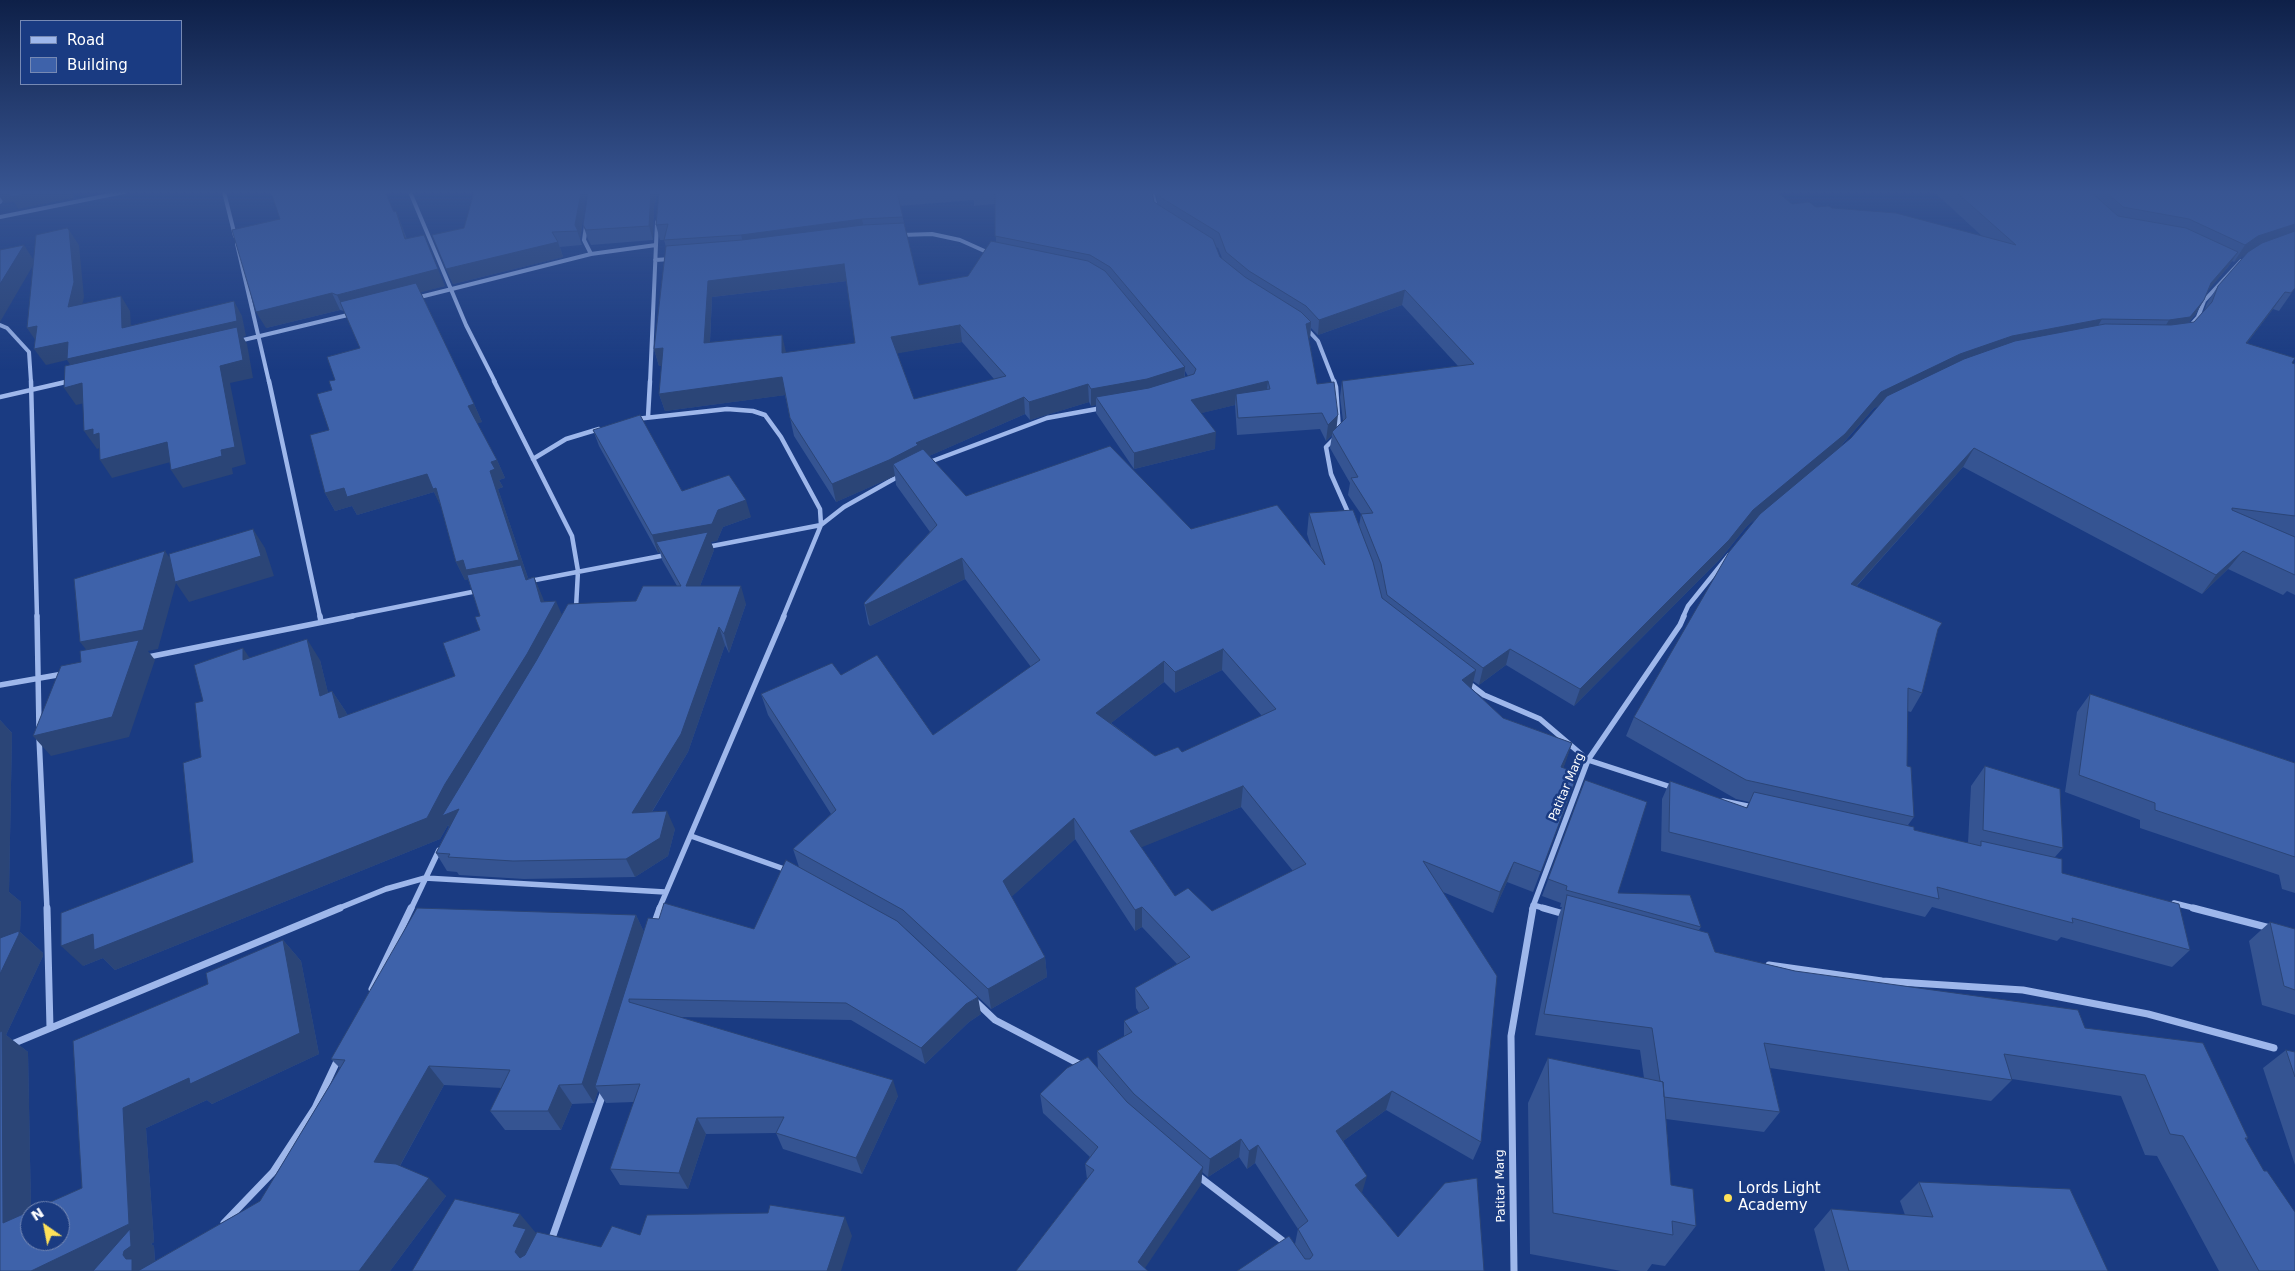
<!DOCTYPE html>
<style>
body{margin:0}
#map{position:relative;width:2295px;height:1271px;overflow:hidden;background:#1a3b82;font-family:"DejaVu Sans",sans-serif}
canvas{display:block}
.legend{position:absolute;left:20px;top:20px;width:162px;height:65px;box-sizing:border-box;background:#1a3b82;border:1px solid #7689b4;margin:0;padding:6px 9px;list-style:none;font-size:15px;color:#fff}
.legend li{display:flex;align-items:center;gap:10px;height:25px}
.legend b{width:25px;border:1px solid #7689b4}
.north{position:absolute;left:20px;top:1201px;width:50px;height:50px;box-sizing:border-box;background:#1a3b82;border:1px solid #7689b4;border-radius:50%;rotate:327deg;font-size:14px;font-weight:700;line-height:20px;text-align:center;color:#fff}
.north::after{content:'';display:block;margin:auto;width:18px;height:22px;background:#fee159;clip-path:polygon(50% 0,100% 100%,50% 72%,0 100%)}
</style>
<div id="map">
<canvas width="2295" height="1271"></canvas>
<ul class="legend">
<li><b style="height:6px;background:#9eb7eb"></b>Road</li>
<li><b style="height:14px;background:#3e62aa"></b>Building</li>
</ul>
<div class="north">N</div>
</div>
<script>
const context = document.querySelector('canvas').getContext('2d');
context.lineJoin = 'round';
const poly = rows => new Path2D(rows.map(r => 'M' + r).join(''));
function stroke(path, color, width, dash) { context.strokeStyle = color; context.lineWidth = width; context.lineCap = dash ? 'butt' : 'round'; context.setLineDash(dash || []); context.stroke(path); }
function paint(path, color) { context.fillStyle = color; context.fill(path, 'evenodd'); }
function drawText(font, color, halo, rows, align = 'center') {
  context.font = font + ' "DejaVu Sans",sans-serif'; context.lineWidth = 5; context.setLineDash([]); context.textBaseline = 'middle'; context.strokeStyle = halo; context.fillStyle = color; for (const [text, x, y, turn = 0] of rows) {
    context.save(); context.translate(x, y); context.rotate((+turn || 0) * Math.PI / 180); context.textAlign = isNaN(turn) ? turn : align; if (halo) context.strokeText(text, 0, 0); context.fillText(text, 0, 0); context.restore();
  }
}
stroke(poly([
 [224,192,235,236],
 [410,192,466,325,495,382],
 [1152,192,1157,210],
 [0,202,6,192],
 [0,217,124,192],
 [586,226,584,240,591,254],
 [901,235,932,234,960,240,989,253],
 [237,244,269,382],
 [655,260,671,259],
 [416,298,591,254,656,245],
 [0,325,7,328,29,352,31,382],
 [2190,326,2198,317,2204,301,2241,261],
 [1306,328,1318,341,1334,382],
 [239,341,352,314],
 [66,382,70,381],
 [650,382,657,222]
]), '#9eb7eb', 4);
stroke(poly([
 [31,381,37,617],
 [269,381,320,617],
 [494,381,572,536,578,571,576,608],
 [1334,381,1336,387,1339,431],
 [0,397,70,381],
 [648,417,650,381],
 [636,419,727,409,753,411,765,415,781,437,820,509,821,525,707,547],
 [1335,438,1326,447,1331,474,1350,517],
 [533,459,566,439,599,429],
 [927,463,1047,418,1102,408],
 [530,581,666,555],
 [347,617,477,591],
 [783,617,821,525,844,507,899,476],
 [1683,617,1688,606,1729,555]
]), '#9eb7eb', 4.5);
stroke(poly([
 [37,616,39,729],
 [320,616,321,622],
 [148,657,353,616],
 [1467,682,1484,695,1540,719,1588,760,1674,788],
 [0,685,63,674],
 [39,737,47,909],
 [1723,801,1752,807],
 [691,836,787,870],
 [2174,903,2198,909],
 [1533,905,1547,909],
 [337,909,386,889,425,878,665,892],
 [411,909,439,850],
 [659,909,784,616],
 [1532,909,1588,760,1680,625,1684,616]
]), '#9eb7eb', 5.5);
stroke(poly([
 [47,908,50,1028],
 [1543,908,1564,914],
 [2193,908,2270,928],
 [654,925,660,908],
 [1769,965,1882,981,2023,990,2148,1014,2274,1048],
 [372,989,411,908],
 [975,1001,995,1020,1083,1066],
 [0,1049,340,908],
 [1197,1175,1287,1244],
 [224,1223,273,1172,315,1108,338,1059],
 [551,1241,604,1091],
 [1514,1271,1511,1036,1533,908]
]), '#9eb7eb', 7);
paint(poly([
 [474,192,587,192,580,239,582,245,560,247,563,257,453,284,432,235,464,228],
 [588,192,658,192,654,207,653,240,591,245,588,239,583,225],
 [659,192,1152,192,1154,202,1158,204,1155,192,1777,192,1792,204,1816,207,1832,208,1982,236,1934,192,2091,192,2093,194,2094,192,2295,192,2295,288,2279,311,2273,309,2247,343,2295,364,2295,595,2287,591,2283,595,2228,569,2202,594,1963,467,1856,587,1938,629,1922,693,1911,712,1907,711,1907,766,1914,817,1908,825,1914,830,1968,843,1971,786,1985,766,2063,848,2055,857,2062,873,2190,950,2172,967,2061,937,2057,941,1932,907,1925,917,1661,851,1662,799,1670,781,1746,808,1749,802,1736,799,1626,736,1634,717,1756,518,1746,527,1722,557,1574,706,1506,665,1479,685,1473,681,1471,688,1503,718,1572,743,1563,768,1578,773,1533,892,1507,882,1493,913,1443,892,1481,1142,1473,1160,1386,1110,1343,1141,1362,1193,1398,1237,1484,1271,1237,1271,1295,1244,1298,1229,1255,1163,1247,1169,1239,1157,1208,1177,1202,1172,1201,1185,1016,1271,1087,1179,1085,1164,1090,1157,1043,1113,1040,1094,1098,1069,1097,1051,1124,1037,1124,1021,1139,1013,1136,1008,1135,988,1177,964,1142,927,1135,931,1075,839,1011,897,1045,957,1047,977,991,1009,907,930,905,929,981,1014,969,1022,925,1064,851,1020,678,1017,898,1096,862,1174,783,1149,776,1133,706,1134,688,1189,620,1185,610,1169,634,1102,606,1103,598,1091,594,1103,572,1104,561,1130,505,1130,490,1111,502,1088,444,1085,400,1166,446,1196,390,1271,0,1271,0,720,12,733,9,892,21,902,20,932,43,953,43,956,6,1035,28,1052,31,1211,82,1188,208,984,283,940,301,961,319,1054,212,1104,207,1100,146,1128,154,1242,151,1244,154,1246,155,1261,260,1201,340,1068,331,1059,636,915,644,932,754,929,799,867,793,849,831,814,768,715,761,694,841,675,933,735,1031,667,965,579,870,626,868,624,864,603,930,532,896,485,895,476,836,502,794,436,785,395,665,411,659,394,662,366,659,366,654,349,666,247,664,240,660,240,656,225],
 [974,200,974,206,995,204,996,242,968,276,919,285,900,206],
 [1216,247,1218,248,1222,258,1220,257],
 [2246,254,2218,286,2207,303,2204,311,2194,322,2188,323,2195,315,2204,300,2208,290,2228,267,2232,261,2234,262],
 [847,281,855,343,786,353,710,342,712,297],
 [1402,305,1458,366,1342,381,1340,397,1343,421,1336,428,1317,384,1308,338,1310,338,1311,328,1318,335],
 [962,342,994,379,914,399,897,353],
 [1185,371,1188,376,1185,377],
 [1089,402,1091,406,1096,405,1096,413,1134,469,1215,449,1201,413,1235,405,1237,435,1320,429,1326,441,1332,435,1330,448,1350,483,1348,495,1361,514,1359,526,1309,513,1307,534,1311,547,966,496,929,456,1025,414,1030,420],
 [1880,405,1851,438,1839,448,1874,408],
 [1222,670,1262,716,1182,752,1155,756,1111,723,1164,682,1175,693],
 [1241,807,1293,871,1212,911,1175,896,1141,847],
 [394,211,396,211,407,239,445,286,420,292,474,404,482,422,477,423,497,460,505,478,499,480,503,487,498,489,528,578,527,578,527,579,534,577,544,602,562,615,636,601,677,586,662,560,660,552,658,553,599,446,593,430,682,491,751,517,723,527,717,541,711,542,714,550,700,586,746,604,729,653,725,645,688,752,652,812,675,829,668,856,635,877,524,879,459,875,457,872,447,871,436,853,449,827,448,825,440,839,115,970,103,958,83,966,193,862,201,757,203,701,249,658,320,660,328,693,332,691,346,712,347,715,455,676,480,630,480,616,468,579,465,580,456,562,441,506,434,492,357,515,352,506,335,511,325,493,332,390,335,380,360,348,344,311,340,310,266,328],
 [2090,694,2295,763,2295,893,2282,889,2279,875,2140,828,2140,820,2065,792,2077,712],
 [1585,780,1618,893,1701,927,1699,930,1715,952,1795,971,2085,1028,2248,1138,2246,1140,2295,1271,2219,1271,2157,1156,2145,1155,2121,1096,2012,1079,2012,1080,1991,1101,1770,1068,1780,1112,1764,1132,1666,1119,1671,1185,1696,1226,1665,1266,1652,1264,1647,1271,1621,1271,1530,1254,1528,1103,1548,1058,1644,1078,1640,1050,1535,1035,1558,917,1562,907,1560,907,1561,903,1542,896],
 [2270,922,2295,929,2295,1015,2262,1005,2249,941],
 [2286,1050,2295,1052,2295,1165,2263,1068],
 [1919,1182,2108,1271,1825,1271,1814,1229,1831,1209,1905,1215,1900,1201]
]), '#355492');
paint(poly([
 [0,192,73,192,74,198,18,209,14,202,4,203,0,197],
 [581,192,587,192,580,239,575,225],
 [651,192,658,192,654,207,653,240,649,226],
 [396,211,402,227,412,256,405,239],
 [862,219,865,233,745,249,741,235],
 [2295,224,2295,236,2248,253,2234,262,2245,245,2258,236],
 [69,230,79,245,84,297,78,323,68,307],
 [558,242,563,257,453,284,446,269],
 [24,245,35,262,0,322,0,284],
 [2238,252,2228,267,2201,299,2211,283],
 [844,264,847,281,712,297,709,360,704,343,708,281],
 [438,269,445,286,345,312,337,295],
 [1405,290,1402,305,1318,335,1319,320],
 [2285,292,2273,309,2234,360,2246,343],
 [332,293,340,310,266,328,256,312],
 [121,296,130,311,132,344,122,328],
 [2204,300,2195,315,2180,332,2160,335,2169,320],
 [234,301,242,316,246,336,243,337,247,344,253,378,230,383,246,464,232,468,233,474,183,488,171,470,222,456,77,375,67,360,46,365,34,349],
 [2102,319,2093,334,1952,370,1874,408,1837,450,1746,527,1722,557,1574,706,1580,689,1753,510,1881,392,1960,354,2012,336],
 [1311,322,1310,338,1304,340,1306,324],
 [960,325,962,342,894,354,891,337],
 [37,326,38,344,27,328],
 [782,335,786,352,786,370,782,353],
 [663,348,669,365,659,366,654,349],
 [1185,367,1184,384,1096,397,1096,405,1091,406,1091,389],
 [782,377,786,395,665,411,659,394],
 [1268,381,1266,397,1236,394,1235,405,1190,416,1191,400],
 [82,383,94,401,76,405,64,388],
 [1088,384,1089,402,1030,420,1029,402],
 [1024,397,1025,414,920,460,893,464,895,476,836,502,832,484,916,443],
 [474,404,482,422,476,424,468,406],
 [1338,415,1336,432,1332,432,1332,435,1326,441,1328,425],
 [93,429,99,433,102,447,97,449,84,431],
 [1216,432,1215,449,1134,469,1134,453],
 [167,442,178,460,112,478,100,460],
 [1974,448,1963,467,1841,603,1851,584],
 [497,460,505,478,499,480,503,487,498,489,528,578,527,578,530,586,470,579,465,580,456,562,463,560,490,471,491,462],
 [427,474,436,488,441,507,434,492,357,515,352,506,335,511,325,493,344,488],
 [746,500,751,517,723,527,717,541,711,542,714,550,693,604,656,542,660,552,658,553,652,535,718,510],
 [253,529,265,548,274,576,189,602,176,583,158,649,148,651,155,660,129,737,51,756,33,736,96,662,80,642,165,551,179,571],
 [2243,551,2228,569,2202,594,2216,575],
 [962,558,965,579,870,626,865,605],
 [534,577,543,598,548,615,556,601,565,622,459,809,454,834,448,825,440,839,115,970,103,958,83,966,61,946,93,934,427,818,541,602],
 [741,586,746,604,729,653,724,634],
 [719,627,725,645,688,752,640,831,632,813],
 [307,639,320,660,334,717,320,696],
 [243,648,257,669,243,660],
 [1223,649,1222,670,1175,693,1175,672],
 [1510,649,1506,665,1479,685,1483,668],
 [1164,661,1164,682,1097,734,1096,713],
 [1476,670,1471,691,1462,680],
 [332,691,346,712,353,739,339,718],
 [0,720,12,733,9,892,21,902,20,932,43,953,43,956,6,1035,28,1052,31,1211,3,1223,0,1044],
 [1572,743,1565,764,1554,788,1561,767],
 [1243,786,1241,807,1130,852,1130,831],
 [667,811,675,829,668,856,635,877,626,859],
 [1074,818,1075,839,1006,902,1003,881],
 [1514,862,1507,882,1493,913,1500,892],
 [1142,907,1142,927,1135,931,1135,910],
 [636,915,646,936,595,1086,598,1091,594,1103,582,1084],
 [283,940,301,961,319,1054,212,1104,207,1100,146,1128,154,1242,151,1244,154,1246,155,1263,150,1271,31,1271,129,1224,123,1108],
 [1045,957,1047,977,991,1009,988,989],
 [978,997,981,1014,969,1022,925,1064,921,1048,966,1004],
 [429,1066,444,1085,392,1180,374,1162],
 [893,1080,898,1096,862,1174,856,1158],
 [559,1085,572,1104,561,1130,548,1111],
 [1392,1091,1386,1110,1332,1149,1336,1131],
 [697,1118,706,1134,688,1189,679,1173],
 [1241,1139,1239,1157,1208,1177,1210,1159],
 [1258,1145,1255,1163,1247,1169,1249,1151],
 [1203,1167,1201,1185,1143,1271,1138,1262],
 [1367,1176,1362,1193,1355,1185],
 [429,1178,446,1196,390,1271,359,1271],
 [520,1214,536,1233,532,1271,515,1252,513,1226],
 [845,1217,852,1236,841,1271,827,1271]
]), '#2b4577');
const building = poly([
 [10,192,35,192,10,197,10,192],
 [271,192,385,192,394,212,396,211,405,239,424,235,438,269,337,295,332,293,256,312,232,230,280,219,271,192],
 [474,192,581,192,575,225,578,231,552,232,558,242,446,269,432,235,464,228,474,192],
 [588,192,651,192,649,226,586,230,583,225,588,192],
 [659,192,899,192,897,192,903,217,862,219,741,235,664,240,668,224,656,225,659,192],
 [995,192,1152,192,1154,202,1213,239,1220,257,1245,277,1301,312,1311,322,1306,324,1317,384,1334,382,1338,415,1328,425,1322,413,1238,418,1236,394,1270,389,1268,381,1191,400,1216,432,1134,453,1096,397,1149,388,1194,374,1196,369,1110,267,1090,255,995,236,995,192],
 [1159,192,1777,192,1792,204,1809,202,1816,207,1829,206,1832,208,1896,213,2016,245,1956,192,2091,192,2118,216,2186,228,2238,252,2211,283,2204,300,2190,317,2169,320,2102,319,2012,336,1960,354,1881,392,1845,434,1753,510,1729,540,1580,689,1510,649,1483,668,1387,595,1381,564,1361,514,1373,513,1351,478,1358,477,1332,432,1346,418,1342,381,1474,364,1405,290,1319,320,1306,306,1249,271,1226,252,1219,233,1160,197,1159,192],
 [2106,192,2295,192,2295,224,2258,236,2245,245,2189,219,2123,207,2106,192],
 [904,223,919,285,968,276,991,241,1088,261,1105,271,1185,367,1147,379,1091,389,1088,384,1029,402,1024,397,916,443,918,445,889,460,832,484,790,418,782,377,659,394,663,348,654,349,666,246,742,240,863,225,904,223],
 [844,264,855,343,782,353,782,335,704,343,708,281,844,264],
 [960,325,1006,376,914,399,891,337,960,325],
 [67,228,69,230,74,282,68,307,121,296,122,328,234,301,237,321,67,359,68,342,34,349,37,326,27,328,36,235,67,228],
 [2295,231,2295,288,2291,293,2285,292,2246,343,2295,358,2292,363,2295,364,2295,516,2232,508,2232,510,2295,537,2295,575,2243,551,2216,575,1974,448,1851,584,1942,623,1938,629,1922,693,1908,688,1907,766,1911,767,1914,817,1746,780,1634,717,1729,552,1760,514,1851,438,1887,396,1964,359,2015,341,2105,324,2171,325,2194,322,2212,302,2218,286,2248,252,2262,243,2295,231],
 [24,245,0,284,0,250,24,245],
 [416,283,474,404,468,406,497,460,491,462,495,469,490,471,519,560,466,570,463,560,456,562,436,488,433,489,427,474,347,497,344,488,325,493,310,435,329,430,317,394,332,390,329,381,335,380,327,357,360,348,340,302,416,283],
 [237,327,243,360,220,366,235,447,221,450,222,456,171,470,167,442,100,460,99,433,93,435,93,429,84,431,82,383,64,388,65,366,237,327],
 [640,415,682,491,729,475,746,500,718,510,712,524,652,535,593,430,640,415],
 [1110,446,1191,529,1277,505,1325,565,1309,513,1353,510,1373,562,1382,598,1476,670,1462,680,1503,718,1572,743,1561,767,1578,773,1541,872,1514,862,1500,892,1423,861,1497,976,1481,1142,1392,1091,1336,1131,1367,1176,1355,1185,1398,1237,1445,1183,1477,1178,1484,1271,1237,1271,1289,1236,1305,1259,1310,1259,1313,1255,1298,1229,1308,1221,1258,1145,1249,1151,1241,1139,1210,1159,1134,1094,1097,1051,1132,1032,1124,1021,1149,1008,1135,988,1190,957,1142,907,1135,910,1074,818,1003,881,1045,957,988,989,903,910,793,849,836,810,761,694,832,663,841,675,877,655,933,735,1040,660,962,558,865,605,864,603,937,525,893,464,923,449,966,496,1110,446],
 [1223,649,1276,709,1182,752,1178,747,1155,756,1096,713,1164,661,1175,672,1223,649],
 [1243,786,1306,864,1212,911,1188,888,1175,896,1130,831,1243,786],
 [253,529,261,556,175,582,169,554,253,529],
 [708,532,686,586,741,586,724,634,719,627,681,734,632,813,667,811,660,838,626,859,513,861,448,857,450,854,436,853,459,809,442,816,536,661,568,604,636,601,643,586,681,586,656,542,708,532],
 [165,551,143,630,80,642,74,579,165,551],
 [521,565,526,580,534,577,541,602,556,601,527,654,445,784,427,818,94,950,93,934,61,946,61,913,193,862,183,763,201,757,195,703,203,701,194,665,243,648,243,660,307,639,320,696,332,691,339,718,455,676,443,643,480,630,475,617,480,616,467,575,521,565],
 [139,640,112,717,33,736,61,666,81,662,80,651,139,640],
 [2090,694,2295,763,2295,857,2155,810,2155,803,2079,775,2090,694],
 [1985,766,2060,789,2063,848,1983,830,1985,766],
 [1585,780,1647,802,1618,893,1690,895,1701,927,1566,890,1567,886,1548,879,1585,780],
 [1670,781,1747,808,1754,792,1914,827,1914,830,1981,846,1981,841,2062,859,2062,873,2179,904,2190,950,2072,918,2073,923,1937,887,1939,899,1669,832,1670,781],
 [786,860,897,921,978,997,966,1004,921,1048,846,1003,629,999,629,1002,893,1080,856,1158,776,1133,784,1117,697,1118,679,1173,610,1169,640,1084,595,1086,648,918,659,919,664,903,754,929,786,860],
 [1567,895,1708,933,1715,952,1795,971,2078,1010,2085,1028,2203,1043,2248,1138,2245,1138,2264,1171,2267,1171,2295,1212,2295,1271,2259,1271,2183,1136,2170,1134,2145,1075,2004,1054,2012,1080,1764,1043,1780,1112,1664,1097,1663,1082,1660,1081,1652,1028,1544,1014,1567,895],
 [417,908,636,915,582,1084,559,1085,548,1111,490,1111,510,1070,429,1066,374,1162,396,1164,429,1178,359,1271,138,1271,260,1201,345,1060,331,1059,417,908],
 [2270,922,2295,929,2295,990,2284,986,2270,922],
 [19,931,19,934,0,974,0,938,19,931],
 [283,940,300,1033,190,1084,189,1078,123,1108,129,1224,31,1271,0,1271,0,1032,2,1031,3,1223,82,1188,73,1041,208,984,206,973,283,940],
 [30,1211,60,1211,60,1241,30,1241,30,1211],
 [2286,1050,2295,1052,2295,1077,2286,1050],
 [1088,1057,1127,1102,1203,1167,1138,1262,1148,1271,1016,1271,1094,1170,1085,1164,1098,1147,1040,1094,1067,1068,1088,1057],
 [1548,1058,1663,1082,1671,1185,1693,1189,1696,1226,1672,1221,1673,1235,1553,1213,1548,1058],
 [1919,1182,2070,1189,2108,1271,1849,1271,1831,1209,1933,1217,1919,1182],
 [455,1199,520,1214,513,1226,526,1229,515,1252,520,1258,525,1255,537,1232,601,1247,612,1226,640,1235,647,1215,768,1213,770,1205,845,1217,827,1271,412,1271,455,1199],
 [130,1229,131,1246,124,1251,123,1255,126,1259,132,1259,132,1271,93,1271,130,1229]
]);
paint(building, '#3e62aa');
stroke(building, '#2b4577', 1);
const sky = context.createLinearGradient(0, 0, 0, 370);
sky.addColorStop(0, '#0e2048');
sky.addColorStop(0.52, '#385592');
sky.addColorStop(1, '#38559200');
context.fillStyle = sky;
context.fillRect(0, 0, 2295, 370);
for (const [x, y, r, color] of [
 [1728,1198,5,"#fee159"]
]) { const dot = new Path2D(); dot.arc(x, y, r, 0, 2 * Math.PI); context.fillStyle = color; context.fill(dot); stroke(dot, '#1a3b82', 2); }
drawText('12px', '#fff', '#1a3b82', [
 ["Patitar Marg",1567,787,-67],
 ["Patitar Marg",1501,1186,-91]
]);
drawText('15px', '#fff', '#1a3b82', [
 ["Lords Light",1738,1189],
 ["Academy",1738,1206]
], 'left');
</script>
